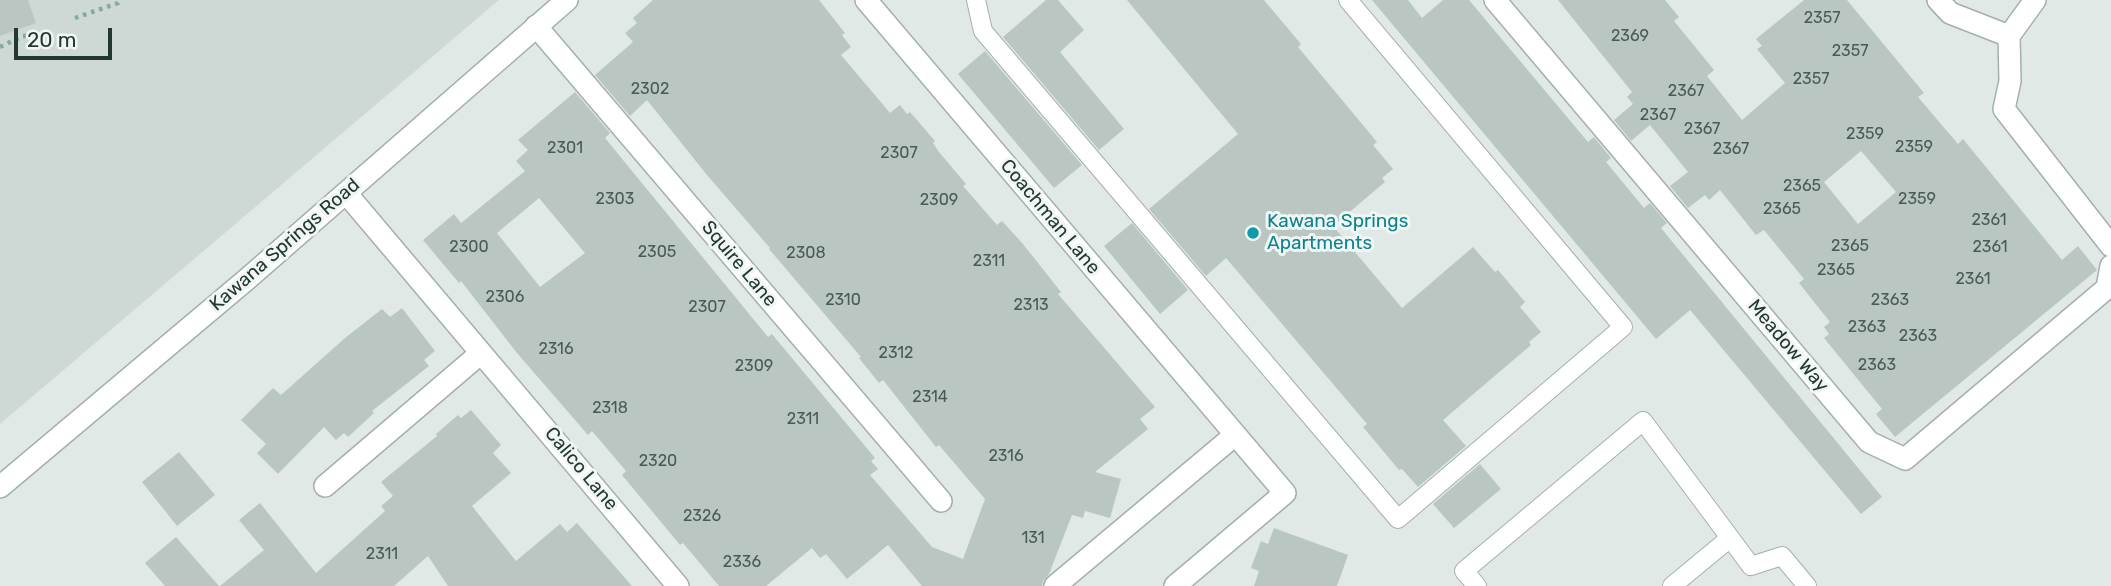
<!DOCTYPE html>
<style>
body{margin:0}
#map{position:relative;width:2111px;height:586px;overflow:hidden;background:#e0e9e6;font-family:Rubik,sans-serif}
canvas{display:block}
.scale{position:absolute;left:14px;top:28px;width:98px;height:32px;box-sizing:border-box;border:4px solid #233733;border-top:0;padding-left:9px;font-size:21px;line-height:24px;white-space:nowrap;color:#233733;-webkit-text-stroke:5px #f0f6f3;paint-order:stroke}
</style>
<div id="map">
<canvas width="2111" height="586"></canvas>
<div class="scale">20 m</div>
</div>
<script>
const context = document.querySelector('canvas').getContext('2d');
context.lineJoin = 'round';
function paint(path, color) { context.fillStyle = color; context.fill(path, 'evenodd'); }
const poly = rows => new Path2D(rows.map(r => 'M' + r).join(''));
function stroke(path, color, width, dash) { context.strokeStyle = color; context.lineWidth = width; context.lineCap = dash ? 'butt' : 'round'; context.setLineDash(dash || []); context.stroke(path); }
function drawText(font, color, halo, rows, align = 'center') {
  context.font = font + ' Rubik,sans-serif'; context.lineWidth = 6; context.setLineDash([]); context.textBaseline = 'middle'; context.strokeStyle = halo; context.fillStyle = color; for (const [text, x, y, turn = 0] of rows) {
    context.save(); context.translate(x, y); context.rotate((+turn || 0) * Math.PI / 180); context.textAlign = isNaN(turn) ? turn : align; if (halo) context.strokeText(text, 0, 0); context.fillText(text, 0, 0); context.restore();
  }
}
paint(poly([
 [0,0,499,0,0,424]
]), '#ced9d5');
paint(poly([
 [0,0,28,0,36,23,0,36],
 [653,0,819,0,845,33,842,35,851,47,841,55,890,113,900,105,907,114,910,112,935,141,933,143,939,152,966,184,963,186,997,225,1002,221,1023,244,1061,292,1058,294,1155,407,1140,419,1148,429,1095,472,1121,479,1110,518,1085,511,1083,518,1072,515,1049,574,1043,581,1042,586,922,586,888,545,847,579,826,554,820,558,812,548,766,586,719,586,683,543,680,545,622,475,626,471,592,431,588,435,517,353,461,281,459,283,423,240,454,214,461,223,525,171,516,161,528,150,518,140,575,92,610,133,605,138,768,337,772,334,875,458,871,461,878,469,870,475,932,547,963,559,985,499,939,445,936,447,883,380,879,383,859,358,861,357,769,249,770,248,707,175,647,100,630,116,595,75,633,42,625,33,637,23,633,18],
 [539,198,585,253,540,287,497,233],
 [1046,0,1058,0,1084,30,1060,52,1124,129,1099,150,1003,37],
 [1127,0,1264,0,1301,44,1298,47,1377,142,1373,145,1393,169,1382,178,1385,182,1333,226,1402,308,1473,247,1495,272,1498,270,1525,302,1520,307,1541,332,1529,342,1531,345,1443,420,1466,446,1418,487,1402,469,1399,470,1363,427,1367,424,1226,258,1206,276,1149,209,1238,134],
 [1372,0,1408,0,1422,18,1443,0,1469,0,1588,142,1594,137,1611,158,1606,162,1644,208,1650,203,1667,223,1661,228,1882,497,1861,514,1690,310,1656,339],
 [1558,0,1665,0,1679,17,1674,21,1714,70,1707,76,1742,120,1785,83,1757,49,1762,46,1756,39,1804,0,1847,0,1924,93,1918,97,1958,144,1963,139,2062,260,2078,246,2097,270,1895,437,1876,414,1882,409,1824,338,1829,334,1824,327,1830,322,1799,283,1804,279,1764,230,1756,235,1720,190,1709,200,1705,195,1688,208,1670,186,1688,172,1650,125,1631,141,1614,120,1633,104,1627,97,1632,92],
 [1861,151,1896,192,1858,224,1824,182],
 [985,51,1082,165,1054,188,958,74],
 [1132,223,1188,290,1160,314,1104,246],
 [402,308,435,351,424,360,429,366,372,411,374,413,348,437,344,433,336,440,324,427,278,474,257,453,266,444,241,420,273,388,281,395,345,338,382,309,390,317],
 [471,410,501,445,493,453,511,473,472,506,516,561,560,524,567,532,577,523,632,586,448,586,428,556,394,586,220,586,264,550,239,520,260,503,316,573,385,511,381,506,393,496,381,482,437,436,436,434,458,415,461,418],
 [179,452,215,495,177,526,142,482],
 [1480,464,1501,489,1454,528,1433,504],
 [1274,528,1348,555,1337,586,1254,586,1259,571,1251,568,1261,541,1268,544],
 [176,537,219,586,165,586,145,563]
]), '#b9c6c2');
const service = poly([
 [976,0,983,31,1398,519,1623,327,1348,0],
 [1477,586,1464,571,1643,421,1751,566,1782,556,1807,586],
 [1672,586,1730,538]
]);
const minor = poly([
 [866,0,1285,493,1175,586],
 [1495,0,1869,442,1905,459,2107,288,2111,266],
 [1938,0,1950,13,2009,36],
 [2035,0,2009,36,2010,81,2004,109,2111,246],
 [536,26,941,501],
 [346,193,678,586],
 [325,486,481,353],
 [1055,586,1235,435]
]);
const tertiary = poly([
 [0,487,246,280,567,0]
]);
stroke(service, '#a4b0ad', 20);
stroke(minor, '#a4b0ad', 24);
stroke(tertiary, '#a4b0ad', 24);
stroke(poly([
 [75,18,118,3,120,0],
 [0,47,23,36,42,36]
]), '#84a9a0', 4.5, [3.5, 5]);
stroke(service, '#fff', 18);
stroke(minor, '#fff', 21);
stroke(tertiary, '#fff', 21);
for (const [x, y, r, color] of [
 [1253,233,7,"#0f9aa8"]
]) { const dot = new Path2D(); dot.arc(x, y, r, 0, 2 * Math.PI); context.fillStyle = color; context.fill(dot); stroke(dot, '#f0f6f3', 2.5); }
drawText('16px', '#485b57', null, [
 ["2357",1822,18],
 ["2369",1630,36],
 ["2357",1850,51],
 ["2357",1811,79],
 ["2302",650,89],
 ["2367",1686,91],
 ["2367",1658,115],
 ["2367",1702,129],
 ["2359",1865,134],
 ["2359",1914,147],
 ["2301",565,148],
 ["2367",1731,149],
 ["2307",899,153],
 ["2365",1802,186],
 ["2303",615,199],
 ["2359",1917,199],
 ["2309",939,200],
 ["2365",1782,209],
 ["2361",1989,220],
 ["2365",1850,246],
 ["2300",469,247],
 ["2361",1990,247],
 ["2305",657,252],
 ["2308",806,253],
 ["2311",989,261],
 ["2365",1836,270],
 ["2361",1973,279],
 ["2306",505,297],
 ["2310",843,300],
 ["2363",1890,300],
 ["2313",1031,305],
 ["2307",707,307],
 ["2363",1867,327],
 ["2363",1918,336],
 ["2316",556,349],
 ["2312",896,353],
 ["2363",1877,365],
 ["2309",754,366],
 ["2314",930,397],
 ["2318",610,408],
 ["2311",803,419],
 ["2316",1006,456],
 ["2320",658,461],
 ["2326",702,516],
 ["131",1033,538],
 ["2311",382,554],
 ["2336",742,562]
]);
drawText('19px', '#233733', '#f0f6f3', [
 ["Coachman Lane",1050,217,50],
 ["Kawana Springs Road",285,245,-41],
 ["Squire Lane",739,264,50],
 ["Meadow Way",1788,346,50],
 ["Calico Lane",581,469,50]
]);
drawText('19px', '#0d838f', '#f0f6f3', [
 ["Kawana Springs",1267,222],
 ["Apartments",1267,244]
], 'left');
</script>
